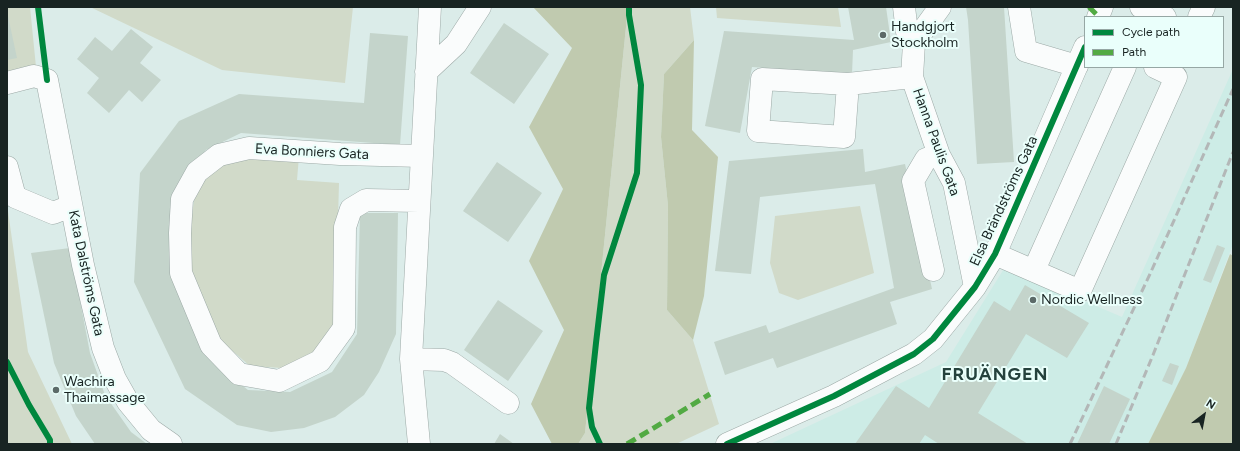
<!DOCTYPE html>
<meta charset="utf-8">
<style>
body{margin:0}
#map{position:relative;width:1240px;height:451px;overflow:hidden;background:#dbece9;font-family:Figtree,sans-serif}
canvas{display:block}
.frame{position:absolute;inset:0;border:8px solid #182422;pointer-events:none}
.legend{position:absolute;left:1084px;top:16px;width:140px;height:52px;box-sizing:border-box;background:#eafffb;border:1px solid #96a7a4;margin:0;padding:5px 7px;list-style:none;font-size:12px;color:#182422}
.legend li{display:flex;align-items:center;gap:8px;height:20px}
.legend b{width:20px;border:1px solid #96a7a4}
.north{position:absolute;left:1184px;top:395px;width:40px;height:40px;-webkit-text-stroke:3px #eafffb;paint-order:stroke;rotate:32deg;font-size:11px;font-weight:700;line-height:16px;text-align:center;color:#182422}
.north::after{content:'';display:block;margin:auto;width:14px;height:18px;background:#182422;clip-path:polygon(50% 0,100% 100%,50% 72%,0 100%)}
</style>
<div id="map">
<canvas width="1240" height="451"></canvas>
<div class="frame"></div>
<ul class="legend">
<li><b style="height:5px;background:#00873e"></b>Cycle path</li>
<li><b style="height:5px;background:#52aa43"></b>Path</li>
</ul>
<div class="north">N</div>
</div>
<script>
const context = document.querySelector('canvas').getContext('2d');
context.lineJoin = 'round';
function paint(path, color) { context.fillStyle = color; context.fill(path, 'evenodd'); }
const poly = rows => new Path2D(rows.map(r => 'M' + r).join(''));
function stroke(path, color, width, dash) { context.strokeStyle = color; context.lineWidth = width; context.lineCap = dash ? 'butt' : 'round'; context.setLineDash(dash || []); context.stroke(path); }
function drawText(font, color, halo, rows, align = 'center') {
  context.font = font + ' Figtree,sans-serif'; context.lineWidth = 4; context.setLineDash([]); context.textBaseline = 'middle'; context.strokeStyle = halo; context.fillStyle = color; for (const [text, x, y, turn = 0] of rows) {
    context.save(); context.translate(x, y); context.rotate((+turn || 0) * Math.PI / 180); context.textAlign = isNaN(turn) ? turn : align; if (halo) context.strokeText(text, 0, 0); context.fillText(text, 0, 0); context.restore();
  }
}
paint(poly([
 [1233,69,1233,244,1186,368,1148,444,770,444,946,362,1005,267,1122,317]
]), '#cdece6');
paint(poly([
 [7,7,30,7,36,67,7,73],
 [90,7,353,7,345,83,222,70],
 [628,7,690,7,694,40,664,74,661,137,668,206,667,310,693,340,719,424,676,444,578,444,585,433],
 [716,7,838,7,841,27,717,18],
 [253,156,299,156,297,180,339,183,335,326,314,356,282,368,250,366,222,342,191,277,188,241,196,188,216,163],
 [7,204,28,352,72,444,7,444],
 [860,206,874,273,798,300,779,293,770,263,775,216]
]), '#d1dac9');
paint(poly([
 [533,7,628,7,585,433,578,444,552,444,531,404,564,330,529,261,563,189,529,127,572,48],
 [694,40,692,130,718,157,704,296,693,340,667,310,668,206,661,137,664,74],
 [1230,254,1233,256,1233,444,1148,444,1186,368]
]), '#c0caaf');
paint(poly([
 [848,7,886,7,891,42,853,50,852,74,752,67,740,133,705,126,724,31,854,40],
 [966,7,1004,7,1014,162,977,164,968,20],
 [8,16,17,58,7,60,7,17],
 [504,23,549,54,514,104,470,73],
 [131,29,153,47,140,63,161,80,142,102,129,90,109,113,87,93,99,78,77,59,95,37,112,51],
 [370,33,408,36,400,145,241,133,206,150,176,189,171,277,211,361,248,390,290,392,332,372,357,334,360,213,398,213,396,334,379,372,364,395,335,417,304,428,271,432,237,425,185,389,134,282,140,173,179,121,239,94,364,103],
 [863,149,865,172,905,164,932,289,890,302,897,324,777,368,773,358,725,375,714,342,766,325,769,333,894,288,875,184,760,197,751,274,715,271,729,161],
 [497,162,542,193,508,242,463,211],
 [1217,245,1225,248,1211,283,1203,280],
 [70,248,90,353,105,395,131,432,147,444,95,444,76,416,54,363,31,253],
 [1025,285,1089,323,1067,358,1026,334,978,413,1028,444,939,444,925,435,919,444,855,444,896,386,929,408,994,301,1010,311],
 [498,300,543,331,508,381,464,350],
 [1170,363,1179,366,1172,385,1162,381],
 [1104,386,1130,399,1109,444,1077,444],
 [500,434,514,444,494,444]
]), '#c4d4cb');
const minor = poly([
 [904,7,907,32,914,43],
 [1019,7,1026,51,1077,66],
 [1141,7,1165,17],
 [1098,17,1102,7],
 [1199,17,1204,7],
 [914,43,912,77,939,155,954,183,975,287],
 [914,43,940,7],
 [426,72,456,44,480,7],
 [7,83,34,76,47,80,83,265,103,348,115,379,128,402,151,430,171,444],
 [848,84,844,137,758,131,762,79,848,84,912,77],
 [7,167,15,197,53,213,71,206],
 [419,201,366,200,351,209,345,227,344,328,320,361,279,381,239,374,211,345,181,273,180,233,182,199,197,172,219,155,249,148,340,154,422,156],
 [995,254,1080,291,1176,77,1155,67],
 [933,270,913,181,926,159,939,155],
 [1034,270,1125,67],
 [411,359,444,360,452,363,508,403],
 [419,444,411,359,430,7],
 [727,444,834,396,914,354,933,339,975,287,995,254,1085,47]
]);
stroke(minor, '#9ca9a6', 23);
stroke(minor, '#fafcfc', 22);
stroke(poly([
 [1070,444,1150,274,1233,89],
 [1116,444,1153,355,1233,152]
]), '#b3b7b7', 3, [8, 4]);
stroke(poly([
 [1089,7,1098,16],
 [627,444,710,394]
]), '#52aa43', 5, [10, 5]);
stroke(poly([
 [38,7,47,80],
 [7,362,29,405,50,440,50,444],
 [600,444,592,427,589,408,596,343,604,275,637,173,641,85,629,15,629,7],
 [727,444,834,396,914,354,933,339,975,287,995,254,1085,47]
]), '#00873e', 6);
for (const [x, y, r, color] of [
 [883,35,4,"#5c6a68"],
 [1033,300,4,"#5c6a68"],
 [56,390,4,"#5c6a68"]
]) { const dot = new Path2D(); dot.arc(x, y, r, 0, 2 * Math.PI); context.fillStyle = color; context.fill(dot); stroke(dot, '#eafffb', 1.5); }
drawText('14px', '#182422', '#eafffb', [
 ["Handgjort",891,27],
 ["Stockholm",891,43],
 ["Nordic Wellness",1041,300],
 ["Wachira",64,382],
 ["Thaimassage",64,398]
], 'left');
drawText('14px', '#182422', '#eafffb', [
 ["Hanna Paulis Gata",936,142,70],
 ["Eva Bonniers Gata",312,152,3],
 ["Elsa Brändströms Gata",1004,201,-65],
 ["Kata Dalströms Gata",86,273,78]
]);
context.letterSpacing = '1px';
drawText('bold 18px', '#25423d', '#eafffb', [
 ["FRUÄNGEN",995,375]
]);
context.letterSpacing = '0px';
</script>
